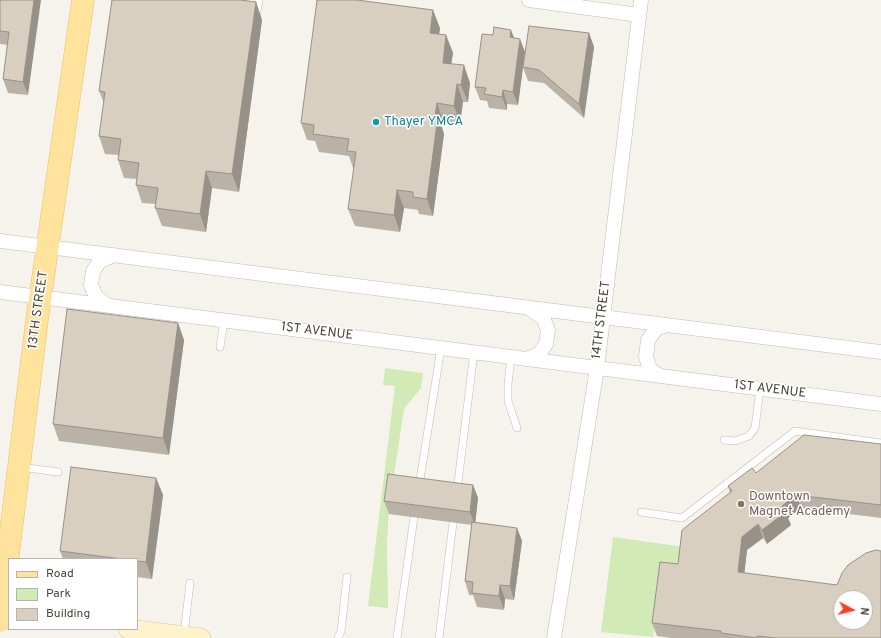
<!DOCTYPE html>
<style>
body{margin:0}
#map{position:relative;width:881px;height:638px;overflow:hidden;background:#f6f3ec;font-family:Overpass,sans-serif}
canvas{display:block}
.legend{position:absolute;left:8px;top:558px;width:130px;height:72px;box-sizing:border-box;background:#fff;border:1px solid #b7b4b0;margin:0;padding:5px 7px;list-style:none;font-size:12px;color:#4b4439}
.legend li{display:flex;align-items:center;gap:8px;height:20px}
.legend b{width:20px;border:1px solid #b7b4b0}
.north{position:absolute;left:833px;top:590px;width:40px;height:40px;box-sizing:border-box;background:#fff;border:1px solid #b7b4b0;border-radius:50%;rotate:97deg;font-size:11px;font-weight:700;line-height:16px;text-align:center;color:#4b4439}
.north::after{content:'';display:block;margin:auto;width:14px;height:18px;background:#fc3f1d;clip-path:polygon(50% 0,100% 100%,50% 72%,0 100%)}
</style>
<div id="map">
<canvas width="881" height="638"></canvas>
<ul class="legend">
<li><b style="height:5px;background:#ffe39c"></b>Road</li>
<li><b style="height:11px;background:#d2eab5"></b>Park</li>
<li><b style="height:11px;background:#d8cfc1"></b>Building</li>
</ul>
<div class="north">N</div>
</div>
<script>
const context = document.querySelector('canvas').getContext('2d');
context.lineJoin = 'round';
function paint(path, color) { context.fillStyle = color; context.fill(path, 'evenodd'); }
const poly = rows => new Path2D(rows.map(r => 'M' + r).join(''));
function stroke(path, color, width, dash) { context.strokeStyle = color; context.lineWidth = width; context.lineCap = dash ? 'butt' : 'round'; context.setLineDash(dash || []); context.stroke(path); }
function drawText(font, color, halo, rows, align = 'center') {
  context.font = font + ' Overpass,sans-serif'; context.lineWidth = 3; context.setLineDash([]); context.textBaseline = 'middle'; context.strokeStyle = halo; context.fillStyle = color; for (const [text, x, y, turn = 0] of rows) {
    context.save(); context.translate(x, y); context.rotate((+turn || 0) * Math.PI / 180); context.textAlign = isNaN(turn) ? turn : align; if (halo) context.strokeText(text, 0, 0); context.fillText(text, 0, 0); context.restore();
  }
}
paint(poly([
 [385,368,423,373,421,388,404,409,389,509,387,542,388,608,368,606,395,386,383,385],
 [613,537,684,547,681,574,663,573,653,637,601,632]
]), '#d2eab5');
const service = poly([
 [256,17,259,0],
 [220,347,224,320],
 [511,357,508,384,508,401,517,428],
 [724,440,735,441,749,436,755,428,760,389],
 [20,467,58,472],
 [419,486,441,348],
 [457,491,474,352],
 [641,512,682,518,795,431,881,443],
 [184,634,190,583],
 [338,638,341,631,347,577],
 [397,638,414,517],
 [439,638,453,523]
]);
const minor = poly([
 [529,0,639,15],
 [0,241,881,352],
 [0,292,881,404],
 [107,305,96,297,91,285,93,271,100,261,114,255],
 [527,359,539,354,546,344,548,330,543,318,529,308],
 [660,376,650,369,646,357,648,340,656,329,666,325],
 [554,638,597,368,641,0]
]);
const secondary = poly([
 [128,629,201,638]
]);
const primary = poly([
 [0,620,37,320,83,0]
]);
stroke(service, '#c2bbae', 8);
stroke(minor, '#c2bbae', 15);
stroke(secondary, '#d6c79b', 20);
stroke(primary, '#e6c16a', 23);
stroke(service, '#fff', 7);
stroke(minor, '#fff', 14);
stroke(secondary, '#fff3cd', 19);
stroke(primary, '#ffe39c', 22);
paint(poly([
 [0,0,28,95,8,93,3,79,8,45,0,44],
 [256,2,262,20,239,192,212,188,206,232,162,226,155,208,156,204,142,203,136,185,137,179,124,178,118,160,119,155,105,154,99,136,104,103,99,91],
 [440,28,439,34,446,35,453,53,451,64,470,83,468,102,463,102,460,123,443,121,442,128,444,134,433,216,419,214,418,210,404,208,400,232,355,226,348,209,354,168,353,168,349,156,319,152,315,141,307,140,301,123],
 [589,33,594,47,584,118,544,83,528,81,523,67],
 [514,38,525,52,518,105,507,104,507,110,489,108,487,101,480,100,475,87],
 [178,323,184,340,169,455,59,441,53,424],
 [881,444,881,518,801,508,788,518,791,525,767,544,763,538,747,550,744,573,881,638,672,638,657,636,652,623,730,493,728,486,756,473],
 [156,478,163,495,152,579,137,577,137,559,63,559,60,551],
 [473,485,478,498,475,522,517,528,522,541,514,600,505,599,504,610,477,607,473,595,469,595,465,581,472,525,389,514,384,501]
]), '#bab2a6');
paint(poly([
 [34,0,41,0,28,95,23,82],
 [256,2,262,20,239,192,232,174],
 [433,10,440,28,437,50,430,33],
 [511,30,516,43,510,37],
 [589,33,594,47,584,118,579,104],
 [446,35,453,53,449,80,443,63],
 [520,39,525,52,518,105,513,92],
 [464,65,470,83,468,102,461,85],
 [457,84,463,102,460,123,454,106],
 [503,90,507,104,507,110,502,97],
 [437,103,443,121,442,128,444,134,433,216,427,199],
 [206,171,212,188,206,232,200,214],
 [397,190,404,208,400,232,394,215],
 [178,323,184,340,169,455,163,438],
 [156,478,163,495,152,579,146,562],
 [473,485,478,498,475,526,470,512],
 [796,495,801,508,788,518,791,525,767,544,762,530,782,506],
 [758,524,763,538,747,550,743,586,738,572,742,537],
 [517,528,522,541,514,600,510,586],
 [500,585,505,599,504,610,499,596]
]), '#979187');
const building = poly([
 [0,0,34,0,23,82,3,79,9,32,0,31,0,0],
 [112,0,240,0,256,2,232,174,206,171,200,214,155,208,158,188,136,185,139,163,118,160,121,139,99,136,105,92,99,91,112,0],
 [317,0,357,0,433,10,430,33,446,35,443,63,464,65,461,85,457,84,454,106,437,103,435,116,438,116,427,199,413,197,413,192,397,190,394,215,348,209,356,152,347,151,349,139,313,134,314,125,301,123,317,0],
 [529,26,589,33,579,104,539,70,523,67,529,26],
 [494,27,511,30,510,37,520,39,513,92,503,90,502,97,484,94,486,88,475,87,482,34,493,35,494,27],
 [67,309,178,323,163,438,53,424,67,309],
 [804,435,881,444,881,505,796,495,782,506,786,512,762,530,758,524,742,537,738,572,837,585,842,573,848,565,866,553,876,550,881,551,881,638,776,638,757,636,757,638,721,633,721,631,652,623,660,562,678,564,682,530,732,491,728,486,752,468,756,473,804,435],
 [841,598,865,598,865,622,841,622,841,598],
 [71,467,156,478,146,562,137,561,137,559,122,559,60,551,71,467],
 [388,474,473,485,470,512,384,501,388,474],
 [472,522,517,528,510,586,500,585,499,596,472,593,473,582,465,581,472,522]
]);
paint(building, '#d8cfc1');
stroke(building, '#979187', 1);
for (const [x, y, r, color] of [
 [376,122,4,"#0f9aa8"],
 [741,504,4,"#8d6e63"]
]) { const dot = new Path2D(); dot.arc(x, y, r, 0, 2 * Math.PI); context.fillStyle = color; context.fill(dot); stroke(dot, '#fff', 1.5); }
drawText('13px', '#0d838f', '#fff', [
 ["Thayer YMCA",384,122]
], 'left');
drawText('13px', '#4b4439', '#fff', [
 ["13TH STREET",39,310,-82],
 ["14TH STREET",602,320,-83],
 ["1ST AVENUE",317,332,7],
 ["1ST AVENUE",770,390,7]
]);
drawText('13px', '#785e54', '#fff', [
 ["Downtown",749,497],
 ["Magnet Academy",749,512]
], 'left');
</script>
